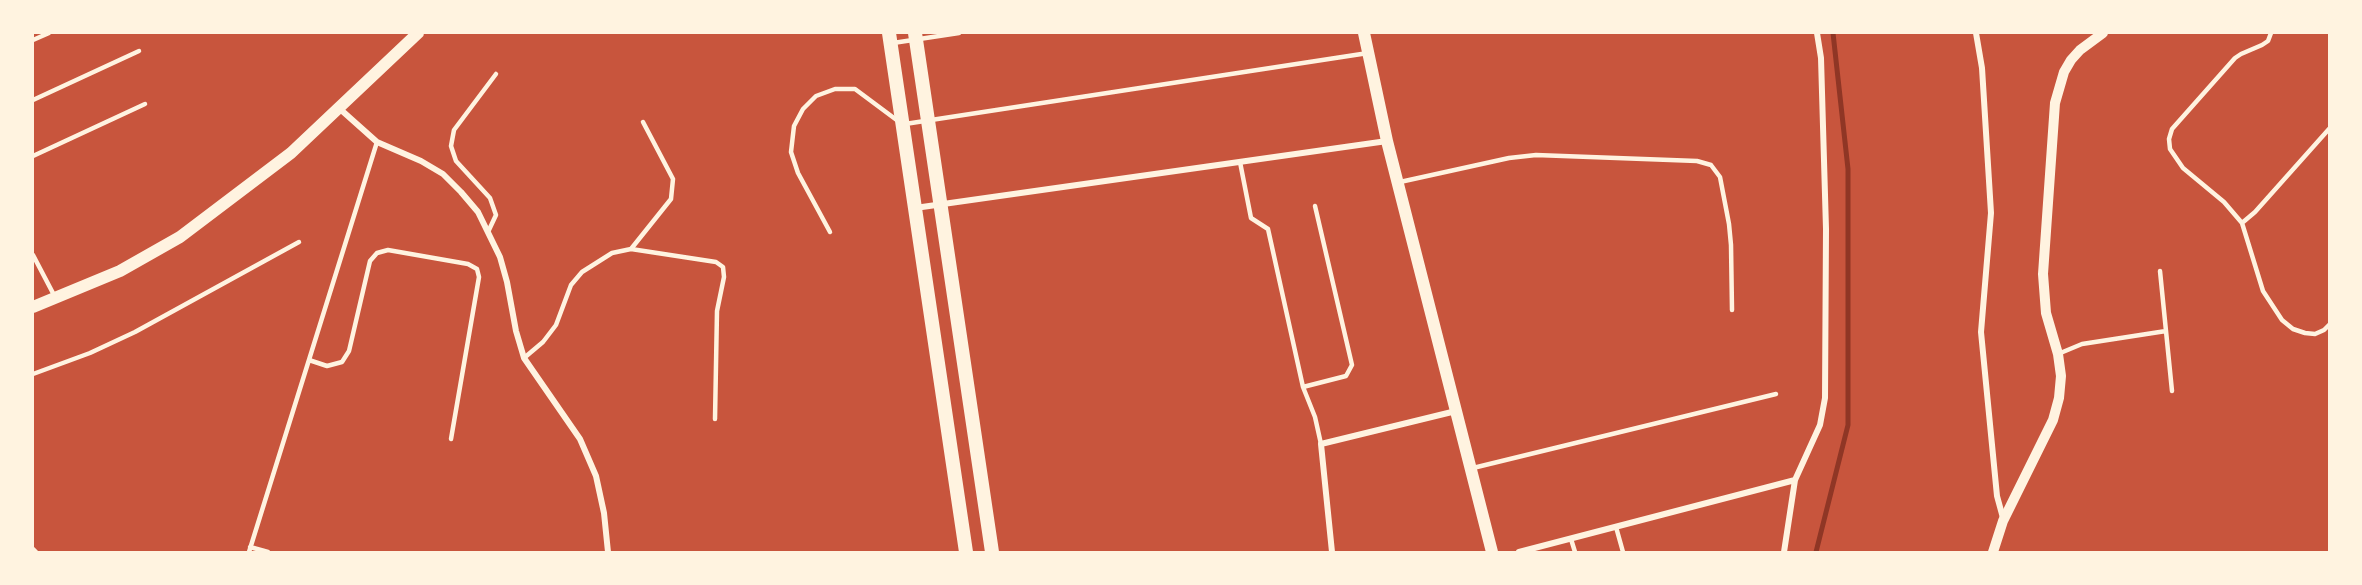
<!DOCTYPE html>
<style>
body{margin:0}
#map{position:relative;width:2362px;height:585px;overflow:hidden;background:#c8553d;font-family:"Titillium Web",sans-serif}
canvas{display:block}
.frame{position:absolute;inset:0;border:34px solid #fff3e0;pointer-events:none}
</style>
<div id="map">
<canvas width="2362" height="585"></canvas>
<div class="frame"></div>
</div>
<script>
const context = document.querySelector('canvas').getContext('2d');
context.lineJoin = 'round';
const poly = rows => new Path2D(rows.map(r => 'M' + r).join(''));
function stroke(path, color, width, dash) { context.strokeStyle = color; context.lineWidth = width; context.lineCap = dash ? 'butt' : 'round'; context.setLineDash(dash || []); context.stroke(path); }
stroke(poly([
 [1816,552,1848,425,1848,169,1833,33]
]), '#8f3625', 5);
stroke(poly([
 [2271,33,2268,41,2262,45,2241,54,2235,58,2172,129,2169,139,2170,149,2183,168,2224,202,2242,223,2263,291,2282,320,2293,329,2305,333,2315,334,2324,330,2329,325],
 [33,40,49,33],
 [893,43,959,33],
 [33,100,139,51],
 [905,124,1368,53],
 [33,156,145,104],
 [1240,162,1251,218,1268,229,1303,387,1315,417,1321,444],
 [1400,182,1509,158,1536,155,1697,161,1711,165,1720,177,1729,224,1731,245,1732,310],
 [2242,223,2255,212,2329,129],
 [488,232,496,215,490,198,456,161,451,146,454,130,496,74],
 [830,232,798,173,791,152,794,126,803,109,816,96,835,89,855,89,898,121],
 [631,249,671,199,673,179,643,122],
 [33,255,55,297],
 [2160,271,2172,391],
 [2058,354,2082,344,2166,331],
 [524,358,543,342,556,325,571,285,582,272,612,253,631,249,716,262,723,267,724,277,717,311,715,419],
 [309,360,327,366,342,362,349,351,370,261,377,253,388,250,468,264,477,269,479,277,451,439],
 [33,374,90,353,135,332,299,242],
 [1303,387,1346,376,1352,365,1315,206],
 [1473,468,1776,394],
 [1616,527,1623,552],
 [1571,539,1575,552],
 [250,547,268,552],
 [33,549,36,552],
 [249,552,377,142]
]), '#fff3e0', 4.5);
stroke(poly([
 [1976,33,1982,68,1991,213,1981,332,1997,496,2003,518],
 [340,109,377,142,421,161,443,174,461,192,478,212,500,257,507,282,516,331,524,358,580,439,596,476,604,513,608,552],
 [915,208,1387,141],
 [1332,552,1321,444,1456,411],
 [1519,552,1795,480],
 [1784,552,1795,480,1820,425,1825,398,1826,229,1821,58,1817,33]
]), '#fff3e0', 6);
stroke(poly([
 [1993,552,2003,521,2053,420,2059,398,2061,376,2058,354,2046,313,2043,274,2055,103,2064,72,2071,60,2080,50,2103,33]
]), '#fff3e0', 10);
stroke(poly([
 [1364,33,1387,141,1492,552],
 [33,307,120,271,180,237,291,153,418,33]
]), '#fff3e0', 12);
stroke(poly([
 [889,33,966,552],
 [915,33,992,552]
]), '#fff3e0', 14);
</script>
